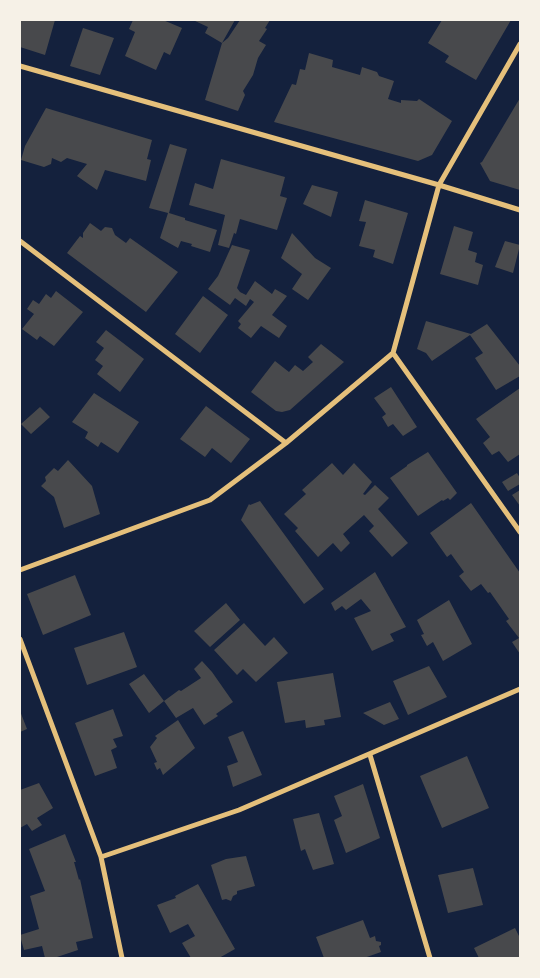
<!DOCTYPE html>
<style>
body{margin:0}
#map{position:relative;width:540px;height:978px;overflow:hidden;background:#14213d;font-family:Manrope,sans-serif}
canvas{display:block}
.frame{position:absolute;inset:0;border:21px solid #f6f1e7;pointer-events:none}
</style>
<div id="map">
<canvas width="540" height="978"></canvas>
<div class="frame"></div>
</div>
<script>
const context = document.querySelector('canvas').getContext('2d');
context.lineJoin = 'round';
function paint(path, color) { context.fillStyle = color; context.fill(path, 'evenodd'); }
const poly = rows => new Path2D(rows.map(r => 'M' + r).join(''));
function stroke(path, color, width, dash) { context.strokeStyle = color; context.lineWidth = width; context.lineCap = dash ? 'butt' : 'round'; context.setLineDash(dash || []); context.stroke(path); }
paint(poly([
 [20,20,55,20,45,55,20,47],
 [133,20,163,20,182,28,170,55,164,52,156,70,125,56,135,32,129,29],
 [193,20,235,20,222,43,228,38,240,20,270,20,265,28,267,29,259,41,266,45,258,58,253,75,243,91,245,95,238,111,205,100,222,43,205,33,208,27],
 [442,20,511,20,476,80,445,62,449,56,428,43],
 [83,28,114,38,100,75,70,66],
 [309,53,333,60,332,67,360,75,362,67,377,72,379,76,394,81,388,99,401,103,401,100,417,101,419,99,452,121,432,155,418,161,274,122,292,84,296,85,300,69,305,70],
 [520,98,520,190,490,181,480,163,482,162],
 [46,108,152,140,147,159,151,160,146,181,105,170,97,190,77,176,87,164,67,158,61,162,52,158,51,164,44,167,21,160,25,146],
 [170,144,187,149,169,213,185,218,185,220,217,230,210,252,191,246,192,244,181,241,178,248,160,238,168,213,149,208],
 [221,159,285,177,280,196,287,198,277,230,240,219,236,234,234,233,229,248,218,245,225,215,189,205,195,183,213,189],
 [312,185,338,192,331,217,303,204],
 [365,200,408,213,393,264,373,257,375,250,359,246,366,222,359,221],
 [90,223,101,231,105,227,112,228,115,235,126,243,130,238,178,272,146,312,67,253,80,236,83,238,83,233],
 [454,226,473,232,468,250,477,253,475,262,483,265,478,285,440,274],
 [292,233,315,258,331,268,308,300,292,289,302,274,281,258],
 [505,241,520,245,513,273,495,267],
 [232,245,250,250,237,288,240,292,246,295,255,281,272,294,275,289,287,296,272,315,287,326,279,338,261,326,251,338,238,328,241,324,238,321,254,302,250,299,246,306,235,298,230,305,208,289,218,276],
 [56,291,83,312,54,346,40,336,37,340,22,329,34,314,27,309,33,300,39,304,46,294,51,298],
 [203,296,228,315,200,353,175,334],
 [426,321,471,334,487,324,520,366,520,376,496,390,475,358,483,353,470,335,432,361,426,353,417,349],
 [106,330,144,359,120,392,97,374,103,366,95,360,104,348,96,342],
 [321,344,344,362,290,410,282,412,276,411,251,392,275,361,289,372,295,365,303,371,313,362,308,357],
 [391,387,417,427,403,436,393,424,388,427,382,417,386,414,374,398],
 [520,388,520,454,508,462,499,451,492,455,483,443,490,437,476,419],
 [94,393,139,422,118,453,101,442,98,447,85,438,88,432,72,422],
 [206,406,250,439,231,463,212,448,205,457,180,439],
 [40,407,50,417,31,434,21,424],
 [428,452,457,493,450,500,448,498,443,501,442,500,418,516,390,478,407,466,407,465],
 [68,460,92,486,100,514,64,528,54,497,41,486,46,481,45,477,54,468,58,471],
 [332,463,343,475,354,463,372,482,363,494,365,495,375,485,389,498,378,509,408,543,392,557,369,531,374,526,364,515,343,534,350,543,341,552,333,543,318,557,295,531,298,528,284,514,306,494,302,490],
 [517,473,520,478,520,484,508,491,502,482],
 [520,490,520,506,512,495],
 [260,501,324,589,304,604,241,520,249,504,250,505],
 [471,503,520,573,520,654,512,642,519,638,506,621,509,619,490,592,488,593,481,584,471,591,459,576,464,572,451,554,447,557,430,533],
 [375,572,406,627,390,634,394,641,372,651,354,618,371,611,361,599,346,610,342,606,335,611,331,603],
 [75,575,91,615,43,635,27,594],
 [449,600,472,644,443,661,433,642,427,646,421,635,424,634,417,620],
 [226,603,240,620,210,647,194,631],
 [244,623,265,646,274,637,288,653,256,682,243,669,237,675,214,650],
 [124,632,137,667,87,685,74,648],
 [202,661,212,672,233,702,216,714,218,716,204,725,193,708,176,718,164,701,149,713,129,684,144,674,164,701,179,690,181,691,201,678,194,669],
 [429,666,447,697,408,715,393,681],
 [333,673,341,717,324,720,325,725,306,728,305,720,285,723,277,682],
 [390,702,399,719,384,725,363,713],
 [113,709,123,736,113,739,117,747,111,750,117,768,95,776,75,723],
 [20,711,27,729,20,732],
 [178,720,195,748,163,775,160,768,157,770,154,763,157,762,150,747,157,738,155,736],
 [243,731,262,775,233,787,227,766,238,762,228,737],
 [467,756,489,808,442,828,420,776],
 [39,783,53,808,37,818,42,825,32,831,27,824,20,828,20,790],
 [363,784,380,838,346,853,334,820,342,816,334,796],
 [319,813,334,864,313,870,305,849,301,851,293,819],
 [65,834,76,862,74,862,79,880,80,879,93,938,76,942,78,950,54,958,45,958,42,946,24,950,20,936,20,935,39,929,30,896,45,891,29,849],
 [246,856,255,886,237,891,237,894,233,896,231,901,226,899,222,900,211,865,226,859],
 [473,868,483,905,448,913,438,875],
 [198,884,235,949,219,958,191,958,182,943,195,936,188,924,170,933,157,905,176,898,175,896],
 [363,920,370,938,375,936,376,941,381,942,381,945,379,946,381,952,364,958,324,958,316,937],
 [515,928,520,938,520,958,479,958,474,948]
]), '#48494c');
stroke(poly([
 [20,66,439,185,520,210],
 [20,241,286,443],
 [393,353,520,532],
 [20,570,210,500,286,443,393,353,439,185,520,44],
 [20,639,101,857,122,958],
 [370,755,430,958],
 [101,857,239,810,520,689]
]), '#e5c07b', 5);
</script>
